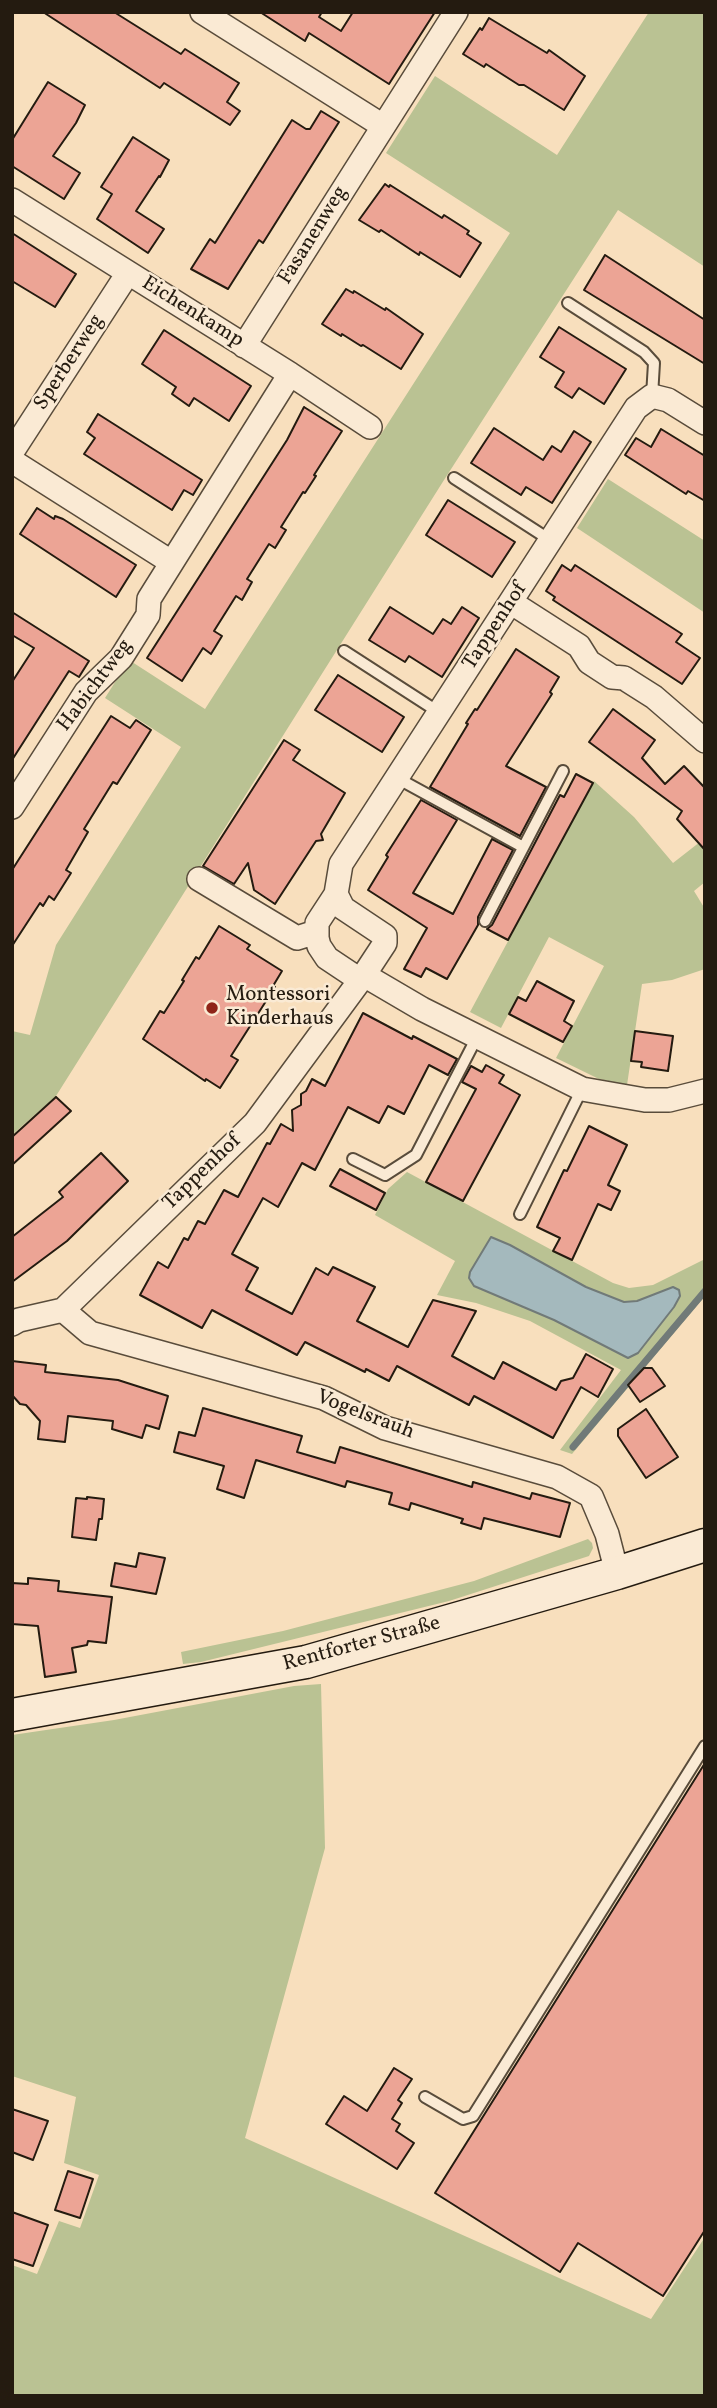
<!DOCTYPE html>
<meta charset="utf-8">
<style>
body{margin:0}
#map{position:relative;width:717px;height:2408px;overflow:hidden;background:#f8dfbd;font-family:Vollkorn,serif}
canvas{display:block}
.frame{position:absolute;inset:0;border:14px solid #241b10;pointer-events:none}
</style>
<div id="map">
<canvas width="717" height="2408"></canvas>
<div class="frame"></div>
</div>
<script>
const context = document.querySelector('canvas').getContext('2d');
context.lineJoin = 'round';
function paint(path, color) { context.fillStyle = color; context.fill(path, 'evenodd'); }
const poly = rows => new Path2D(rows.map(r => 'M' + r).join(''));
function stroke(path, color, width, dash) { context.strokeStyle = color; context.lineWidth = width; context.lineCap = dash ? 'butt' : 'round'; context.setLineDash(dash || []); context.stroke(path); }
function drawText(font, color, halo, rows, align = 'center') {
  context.font = font + ' Vollkorn,serif'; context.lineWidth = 5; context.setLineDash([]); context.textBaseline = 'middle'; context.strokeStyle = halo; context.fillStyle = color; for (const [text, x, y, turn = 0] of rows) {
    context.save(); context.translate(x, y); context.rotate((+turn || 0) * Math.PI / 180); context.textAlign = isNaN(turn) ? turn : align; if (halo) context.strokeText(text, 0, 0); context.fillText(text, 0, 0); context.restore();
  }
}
paint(poly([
 [649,12,705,12,705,267,618,210,444,480,56,1096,12,1135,12,1031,30,1035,56,945,181,747,105,698,129,660,205,709,510,233,386,153,435,76,557,155],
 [608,479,705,541,705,613,577,528],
 [594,781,634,817,673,863,705,838,705,882,694,891,705,909,705,969,672,980,642,984,627,1085,599,1079,556,1058,604,966,549,937,501,1028,470,1012],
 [407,1172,613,1283,629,1288,653,1285,705,1259,705,1296,572,1454,560,1450,621,1370,530,1321,476,1303,437,1295,455,1261,375,1215,388,1189],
 [510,1245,586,1287,624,1302,637,1301,673,1287,680,1296,674,1307,638,1353,628,1358,554,1320,474,1286,470,1278,470,1272,484,1250],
 [588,1539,592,1543,593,1548,589,1556,449,1601,201,1662,183,1664,181,1652,283,1631,474,1581],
 [321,1684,325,1848,245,2138,651,2319,705,2237,705,2396,12,2396,12,2265,37,2274,59,2221,80,2228,99,2175,64,2163,76,2097,12,2076,12,1735,114,1720,294,1686]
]), '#bac293');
const water = poly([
 [491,1237,510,1245,586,1287,624,1302,637,1301,673,1287,679,1290,680,1296,674,1307,638,1353,628,1358,554,1320,474,1286,469,1278,470,1272,491,1237]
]);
paint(water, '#a4b9bd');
stroke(water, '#717a78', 2);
stroke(poly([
 [573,1447,705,1291]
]), '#717a78', 7);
const building = poly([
 [43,12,114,12,181,54,185,49,239,83,227,102,240,111,230,125,164,83,160,88,43,12],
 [260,12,322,12,319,17,341,31,353,12,435,12,389,84,309,33,305,41,260,12],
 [489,18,547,53,549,50,585,76,564,110,524,85,519,85,486,64,484,67,463,54,480,28,482,30,489,18],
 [48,82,85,105,76,123,53,156,80,173,64,199,12,166,12,140,48,82],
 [321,111,339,122,263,243,259,240,228,289,191,269,210,239,215,243,292,120,306,129,310,129,321,111],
 [133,137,169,160,160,177,159,176,136,211,164,229,148,253,97,219,112,194,101,187,133,137],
 [385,184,389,187,390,185,442,218,444,215,469,231,467,234,481,243,460,277,420,252,419,255,381,230,379,232,359,220,385,184],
 [12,233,76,274,55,307,12,281,12,233],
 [605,255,705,320,705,364,584,290,605,255],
 [346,289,353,293,354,291,385,310,386,308,423,334,401,369,363,345,361,346,342,334,341,336,322,324,346,289],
 [559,327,626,369,604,404,579,388,572,398,555,387,564,372,540,357,559,327],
 [164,330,251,386,229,421,194,398,189,406,172,394,176,387,142,364,164,330],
 [304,407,342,431,314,475,316,476,305,493,303,492,281,527,286,530,275,548,269,544,247,579,252,582,242,600,236,596,214,631,222,636,211,654,203,648,182,681,147,658,287,440,304,407],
 [98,414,202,480,193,495,184,490,172,510,84,454,95,438,87,432,98,414],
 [494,428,543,460,552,446,561,452,574,431,591,442,552,503,526,487,521,495,471,463,494,428],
 [661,429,705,456,705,501,688,491,686,494,625,455,636,438,651,447,661,429],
 [448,500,515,542,492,577,426,535,448,500],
 [37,508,54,519,55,516,63,519,136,565,116,597,20,534,37,508],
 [562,565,571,571,575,565,682,634,676,642,700,658,682,684,553,600,555,597,546,591,562,565],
 [390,607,433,634,443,619,451,624,462,607,479,618,442,677,409,656,405,662,369,640,390,607],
 [12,612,89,661,79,677,69,671,12,760,12,682,34,648,12,635,12,612],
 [516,649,559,677,550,692,552,694,506,766,546,787,520,836,430,787,468,724,466,723,475,709,477,710,516,649],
 [338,675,404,717,382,752,315,710,338,675],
 [613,709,655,740,642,758,665,784,684,766,705,788,705,850,677,819,682,811,589,742,613,709],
 [111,716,130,728,136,720,151,730,117,784,113,782,84,829,88,832,66,870,71,873,54,900,49,896,43,906,40,903,12,946,12,870,111,716],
 [284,740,300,750,293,760,345,793,321,834,323,840,316,841,275,904,254,890,248,863,234,884,203,866,284,740],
 [576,774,593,783,508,940,487,929,492,925,560,795,564,797,576,774],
 [421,800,457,820,413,893,453,914,492,839,513,850,478,917,478,925,447,979,426,968,421,977,404,969,427,928,368,890,388,857,386,855,421,800],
 [219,926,250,945,247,949,282,971,273,986,275,987,231,1056,238,1060,220,1088,206,1079,205,1081,143,1039,160,1011,164,1013,184,981,182,980,196,957,199,959,219,926],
 [537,981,574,1001,564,1021,572,1026,563,1042,509,1014,518,997,526,1001,537,981],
 [363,1013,412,1039,413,1036,457,1059,448,1075,429,1065,404,1114,388,1106,379,1123,348,1107,315,1170,302,1163,278,1207,263,1198,232,1254,258,1268,246,1290,292,1314,316,1268,328,1275,333,1267,375,1287,357,1321,408,1347,433,1300,476,1311,452,1356,494,1379,503,1362,556,1390,561,1381,573,1378,586,1354,613,1369,598,1397,581,1387,553,1438,474,1396,469,1405,397,1366,389,1381,366,1369,365,1372,305,1342,297,1355,212,1310,202,1328,140,1295,158,1262,168,1268,184,1238,188,1240,198,1221,205,1224,224,1190,238,1197,267,1143,270,1144,281,1124,293,1131,292,1110,301,1105,301,1094,306,1091,312,1079,325,1086,363,1013],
 [635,1031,673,1036,668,1071,641,1067,642,1062,631,1061,635,1031],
 [486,1065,504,1075,499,1083,520,1095,463,1201,426,1182,476,1089,462,1082,471,1066,482,1072,486,1065],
 [56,1097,71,1111,12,1165,12,1137,56,1097],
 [589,1126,627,1145,608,1185,620,1191,611,1210,598,1204,572,1260,553,1251,560,1238,537,1227,564,1170,567,1171,589,1126],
 [101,1153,128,1181,67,1241,12,1282,12,1237,63,1197,59,1192,101,1153],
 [340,1169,385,1193,376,1210,330,1186,340,1169],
 [12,1361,46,1365,45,1372,118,1380,168,1396,159,1429,146,1425,142,1438,112,1429,113,1421,68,1416,65,1442,38,1439,40,1421,26,1405,20,1404,12,1395,12,1361],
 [644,1368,652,1368,665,1386,640,1402,628,1385,644,1368],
 [203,1408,302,1436,297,1452,335,1463,340,1447,472,1487,473,1482,530,1499,532,1493,570,1503,560,1537,484,1518,481,1529,461,1523,463,1519,411,1503,409,1510,389,1504,392,1493,347,1481,345,1487,256,1460,244,1498,217,1489,224,1466,174,1452,179,1432,195,1436,203,1408],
 [646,1409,678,1457,646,1478,618,1436,618,1429,646,1409],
 [87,1497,104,1499,102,1519,99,1519,96,1540,72,1537,76,1498,87,1499,87,1497],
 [139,1553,165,1558,156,1594,111,1586,115,1563,136,1567,139,1553],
 [28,1578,59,1581,58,1591,112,1597,106,1643,88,1641,87,1645,72,1648,76,1672,45,1677,38,1626,12,1624,12,1583,28,1584,28,1578],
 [705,1763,705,2230,663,2296,578,2243,560,2272,435,2193,705,1763],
 [394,2068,412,2079,398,2100,402,2103,392,2119,400,2124,396,2131,414,2143,397,2169,326,2124,344,2096,367,2111,394,2068],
 [12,2109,48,2121,33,2160,12,2152,12,2109],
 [68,2171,93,2179,80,2218,55,2210,68,2171],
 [12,2212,48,2225,33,2266,12,2259,12,2212]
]);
paint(building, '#eca495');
stroke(building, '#241b10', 2);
const lane = poly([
 [568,303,644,352,654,363,652,396],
 [454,478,550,540],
 [344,651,440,713],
 [397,778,523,847],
 [485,921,563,771],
 [353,1159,385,1175,416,1155,477,1037],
 [520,1214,582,1089],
 [425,2097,463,2119,473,2116,705,1746]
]);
const street = poly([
 [202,12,383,126],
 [12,200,290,374,370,427],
 [244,346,456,12],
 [12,452,128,273],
 [12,461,171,562],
 [512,603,579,646,589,662,612,677,624,678,654,697,705,741],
 [12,807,86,692,121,658,148,615,149,599,290,374],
 [199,879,297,938,316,932],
 [336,894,317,923,317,938,319,946,327,958,360,980],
 [364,975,422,1009,582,1089,645,1100,669,1100,705,1091],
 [63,1310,90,1333,324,1398,385,1428,557,1477,591,1496,607,1534,617,1573],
 [12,1324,19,1320,63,1310,255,1123,364,975,385,943,385,936,343,908,336,894,341,864,636,408,652,396,668,400,705,423]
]);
const secondary = poly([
 [12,1715,306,1662,617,1573,705,1545]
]);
stroke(lane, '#594c3b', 14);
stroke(street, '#594c3b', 26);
stroke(secondary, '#241b10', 35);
stroke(lane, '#faead4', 10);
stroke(street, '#faead4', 23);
stroke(secondary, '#faead4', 32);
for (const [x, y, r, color] of [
 [212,1008,7,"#8f2418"]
]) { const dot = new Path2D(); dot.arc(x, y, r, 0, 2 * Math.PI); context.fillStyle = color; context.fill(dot); stroke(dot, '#faead4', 2.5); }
drawText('21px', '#241b10', '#faead4', [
 ["Fasanenweg",314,236,-58],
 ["Eichenkamp",192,313,32],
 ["Sperberweg",70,363,-57],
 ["Tappenhof",496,627,-57],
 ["Habichtweg",96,686,-53],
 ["Tappenhof",203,1173,-44],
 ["Vogelsrauh",365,1416,21],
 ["Rentforter Straße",362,1645,-15]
]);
drawText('21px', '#241b10', '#faead4', [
 ["Montessori",226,996],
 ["Kinderhaus",226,1020]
], 'left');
</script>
